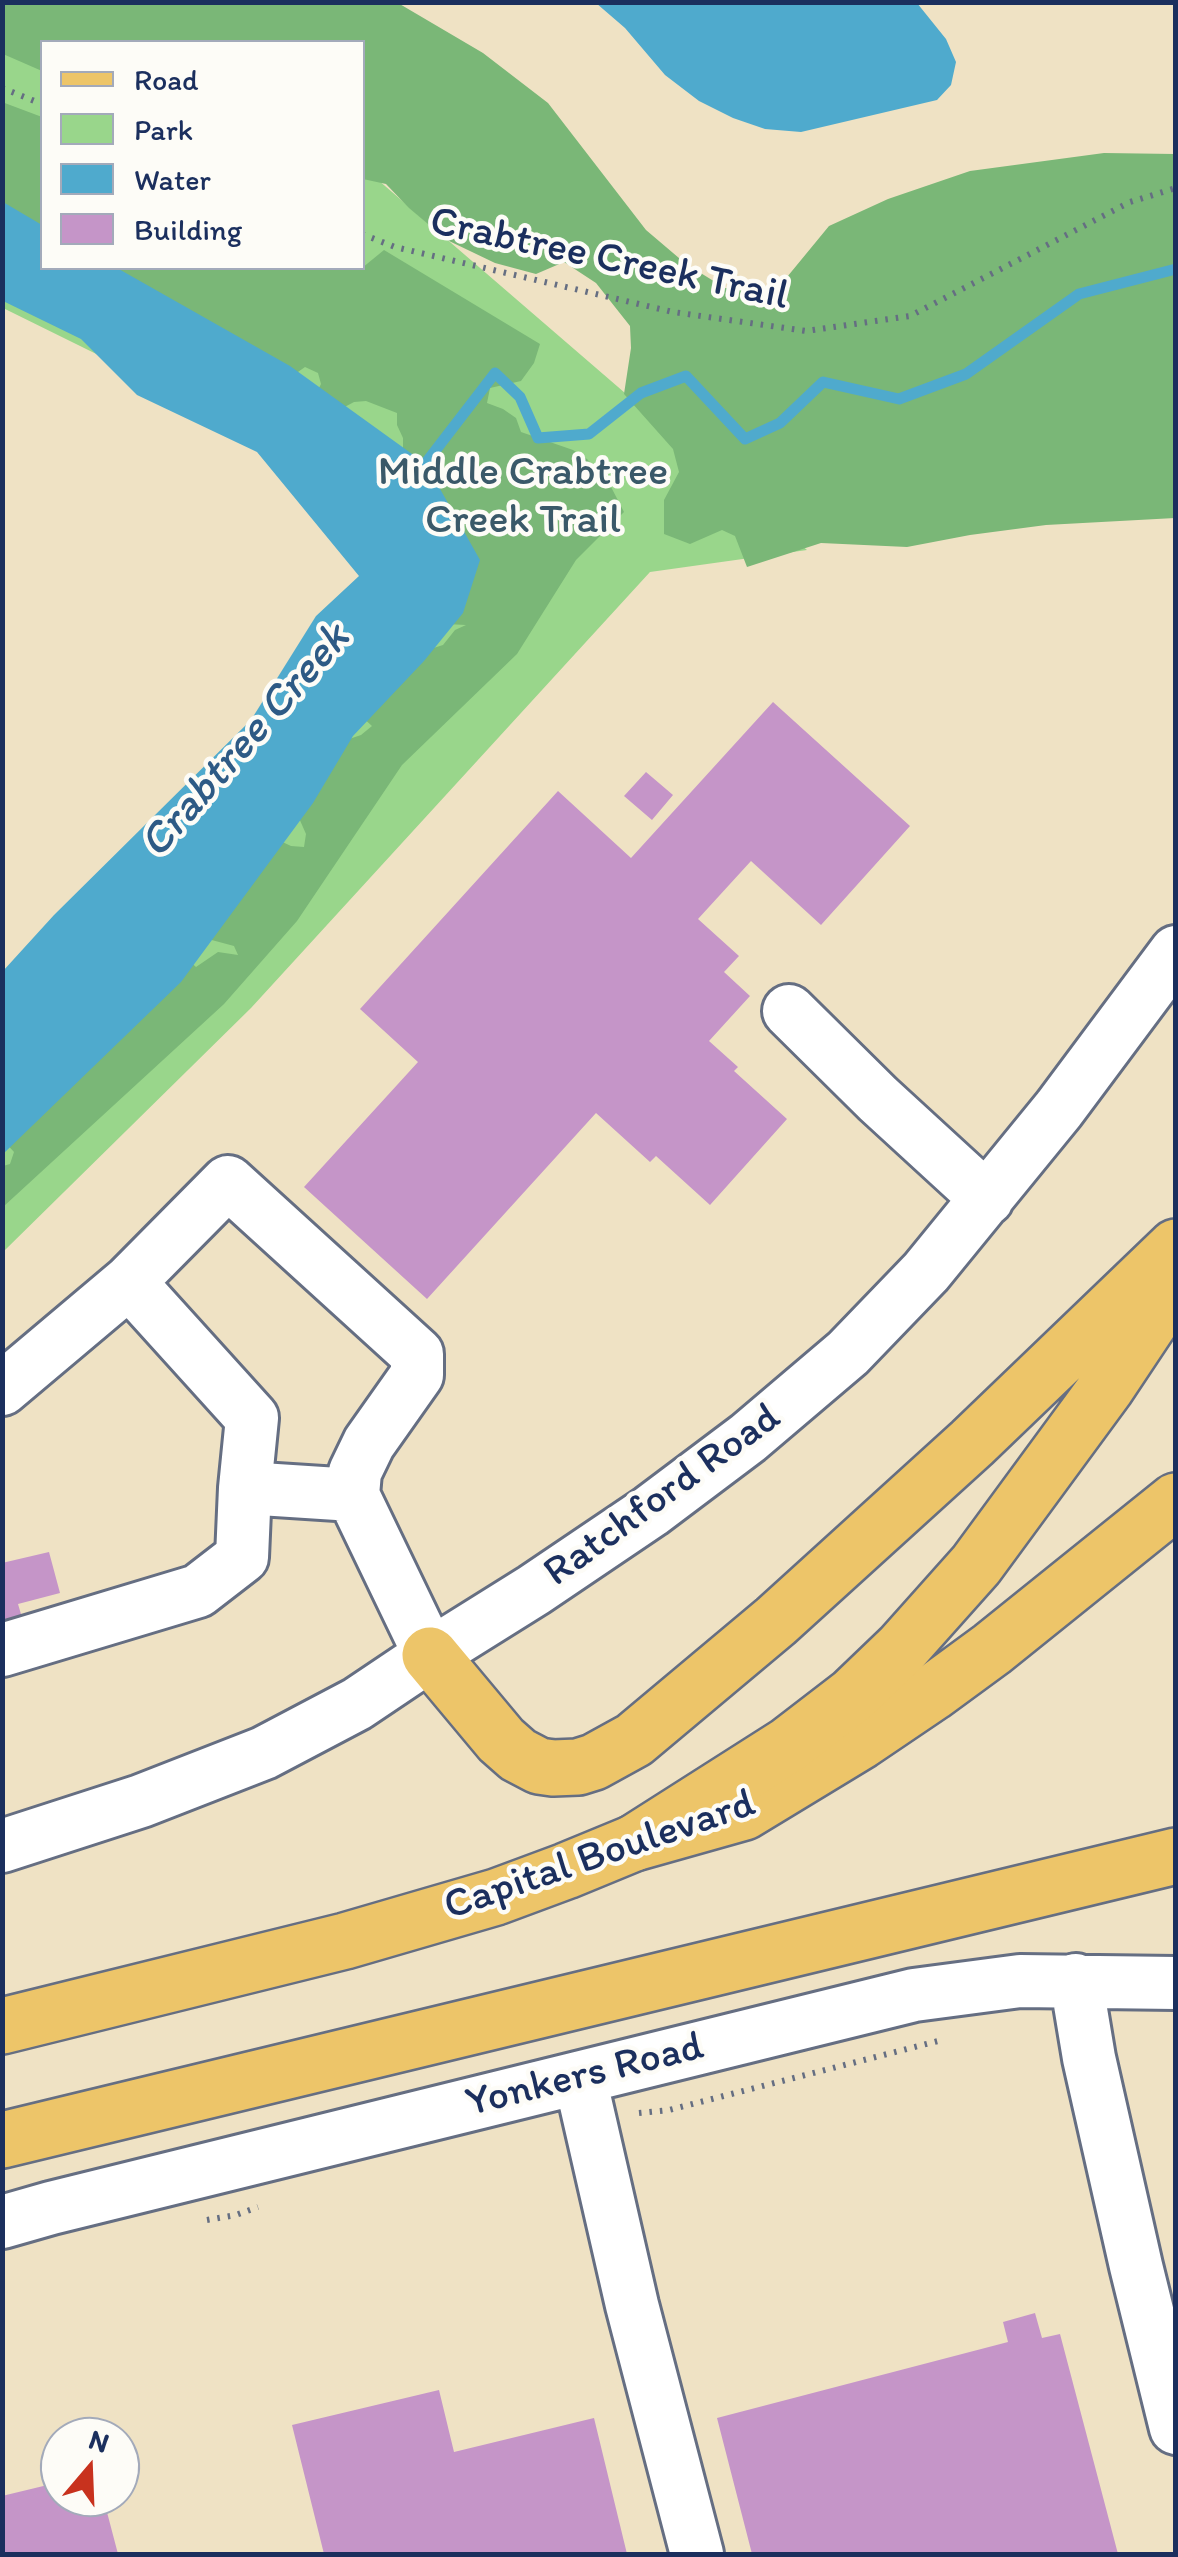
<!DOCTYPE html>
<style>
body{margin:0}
#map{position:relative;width:1178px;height:2557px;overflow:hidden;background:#efe2c4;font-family:Itim,sans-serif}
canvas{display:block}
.frame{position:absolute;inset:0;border:5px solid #1b2f5e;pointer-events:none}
.legend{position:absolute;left:40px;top:40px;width:325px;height:230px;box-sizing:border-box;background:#fdfcf7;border:2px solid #a3aaba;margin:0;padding:12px 18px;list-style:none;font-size:30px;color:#1b2f5e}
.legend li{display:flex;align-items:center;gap:20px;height:50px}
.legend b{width:50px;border:2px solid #a3aaba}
.north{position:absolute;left:40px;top:2417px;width:100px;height:100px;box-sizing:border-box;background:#fdfcf7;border:2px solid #a3aaba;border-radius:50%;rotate:19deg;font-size:28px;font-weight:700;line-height:40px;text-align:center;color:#1b2f5e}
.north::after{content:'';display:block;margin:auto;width:35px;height:45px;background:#c8321e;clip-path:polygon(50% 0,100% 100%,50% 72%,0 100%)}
</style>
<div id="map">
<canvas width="1178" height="2557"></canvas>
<div class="frame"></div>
<ul class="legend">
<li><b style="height:12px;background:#edc569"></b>Road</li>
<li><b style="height:28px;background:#99d68b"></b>Park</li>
<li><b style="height:28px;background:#4faacd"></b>Water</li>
<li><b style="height:28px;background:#c595c8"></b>Building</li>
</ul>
<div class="north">N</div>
</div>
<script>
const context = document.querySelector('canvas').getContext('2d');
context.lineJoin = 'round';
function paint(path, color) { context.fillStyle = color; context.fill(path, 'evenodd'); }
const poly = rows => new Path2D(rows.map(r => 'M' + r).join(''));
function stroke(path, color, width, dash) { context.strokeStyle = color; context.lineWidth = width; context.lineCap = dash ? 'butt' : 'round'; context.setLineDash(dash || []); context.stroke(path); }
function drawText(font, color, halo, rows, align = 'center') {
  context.font = font + ' Itim,sans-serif'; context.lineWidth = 9; context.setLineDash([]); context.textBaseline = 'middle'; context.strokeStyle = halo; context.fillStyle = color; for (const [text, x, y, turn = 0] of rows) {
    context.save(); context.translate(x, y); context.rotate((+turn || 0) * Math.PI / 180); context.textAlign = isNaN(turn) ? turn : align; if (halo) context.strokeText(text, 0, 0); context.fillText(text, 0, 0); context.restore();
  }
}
paint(poly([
 [48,2,42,42,42,268,362,268,363,167,807,550,650,572,251,1008,3,1252,3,1041,406,591,356,508,147,379,3,308,3,3]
]), '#99d68b');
paint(poly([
 [2,3,398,3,483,53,548,103,646,230,686,264,725,288,765,292,778,288,829,226,888,199,970,171,1104,153,1175,154,1175,518,1046,525,970,535,907,547,821,543,747,567,735,536,722,530,690,544,664,534,664,500,679,472,673,449,624,394,631,348,630,326,596,283,564,262,536,274,495,263,447,240,409,208,386,184,363,179,362,42,42,42,42,71,3,54],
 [2,102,42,117,42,239,3,206],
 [384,250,540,344,534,363,521,381,490,388,487,403,503,409,516,418,521,432,573,450,587,459,610,485,624,512,576,560,517,654,402,765,297,921,224,1004,3,1207,3,1166,10,1164,14,1152,3,1140,187,959,196,967,218,952,238,955,234,946,208,939,276,839,291,846,304,847,306,834,295,809,317,750,361,735,372,726,360,715,424,651,443,645,455,630,466,625,446,624,423,477,434,462,412,458,403,453,403,438,397,425,397,413,366,401,354,402,339,410,316,394,321,384,318,373,305,367,295,374,93,268,362,268]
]), '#7ab777');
paint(poly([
 [596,3,917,3,946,39,956,62,951,85,937,100,801,132,765,129,733,118,699,101,665,75,625,28],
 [3,202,42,225,42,268,117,268,290,366,426,464,480,560,463,613,424,661,353,736,313,803,181,982,3,1154,3,971,54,915,251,720,316,616,359,576,257,452,137,395,81,339,3,301]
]), '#4faacd');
stroke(poly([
 [418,473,495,373,520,397,538,438,589,434,641,393,686,376,745,439,780,423,823,382,899,399,966,374,1079,294,1176,269]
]), '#4faacd', 11);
paint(poly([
 [773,702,910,826,821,925,751,861,698,919,739,956,724,972,750,996,709,1041,738,1067,734,1071,787,1119,710,1205,656,1156,650,1162,596,1113,427,1299,304,1187,418,1062,360,1009,558,791,631,858],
 [646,772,673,795,652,820,624,796],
 [49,1552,60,1593,18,1604,23,1621,2,1626,2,1563],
 [1035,2313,1042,2338,1060,2334,1118,2554,752,2554,717,2418,1008,2342,1003,2322],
 [439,2390,454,2452,594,2418,627,2554,324,2554,292,2425],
 [60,2482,60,2497,103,2497,118,2554,2,2554,2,2496]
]), '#c595c8');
const minor = poly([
 [789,1011,878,1099,987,1199],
 [129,1282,228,1182,417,1354,417,1375,369,1443,355,1472,353,1495,430,1655],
 [2,1389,129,1282,252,1418,245,1488,242,1557,198,1591,2,1650],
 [245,1488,353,1495],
 [2,1846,141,1801,264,1753,357,1704,430,1655,534,1590,651,1511,748,1438,848,1353,926,1272,1059,1109,1176,952],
 [1076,1980,1089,2058,1136,2266,1176,2428],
 [580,2078,632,2305,697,2554],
 [2,2222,51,2208,914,1995,1020,1981,1176,1983]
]);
const major = poly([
 [2,2026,345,1941,496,1897,566,1871,634,1843,744,1812,861,1741,932,1693,992,1649,1176,1501],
 [2,2140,1176,1856]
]);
const highway = poly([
 [430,1655,501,1740,518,1755,539,1766,553,1768,578,1767,594,1762,634,1740,776,1621,972,1443,1176,1247],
 [634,1843,788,1745,853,1695,902,1648,976,1565,1106,1388,1176,1283]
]);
stroke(minor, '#656e82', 58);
stroke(major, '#656e82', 60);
stroke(highway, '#656e82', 60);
stroke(poly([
 [2,88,42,104],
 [362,234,395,247,673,312,806,331,910,316,1130,202,1176,188],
 [639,2113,669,2110,942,2040],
 [207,2220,236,2215,258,2207]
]), '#656e82', 6, [2.5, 8]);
stroke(minor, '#fff', 52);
stroke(major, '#edc569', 55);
stroke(highway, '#edc569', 55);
drawText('42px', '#1b2f5e', '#fdfcf7', [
 ["Crabtree Creek Trail",609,260,12],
 ["Ratchford Road",663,1496,-36],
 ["Capital Boulevard",600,1856,-19],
 ["Yonkers Road",585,2076,-14]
]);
drawText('42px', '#3a5969', '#fdfcf7', [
 ["Middle Crabtree",523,473],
 ["Creek Trail",523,521]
]);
drawText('italic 45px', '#2d5a85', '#fdfcf7', [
 ["Crabtree Creek",246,742,-49]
]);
</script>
